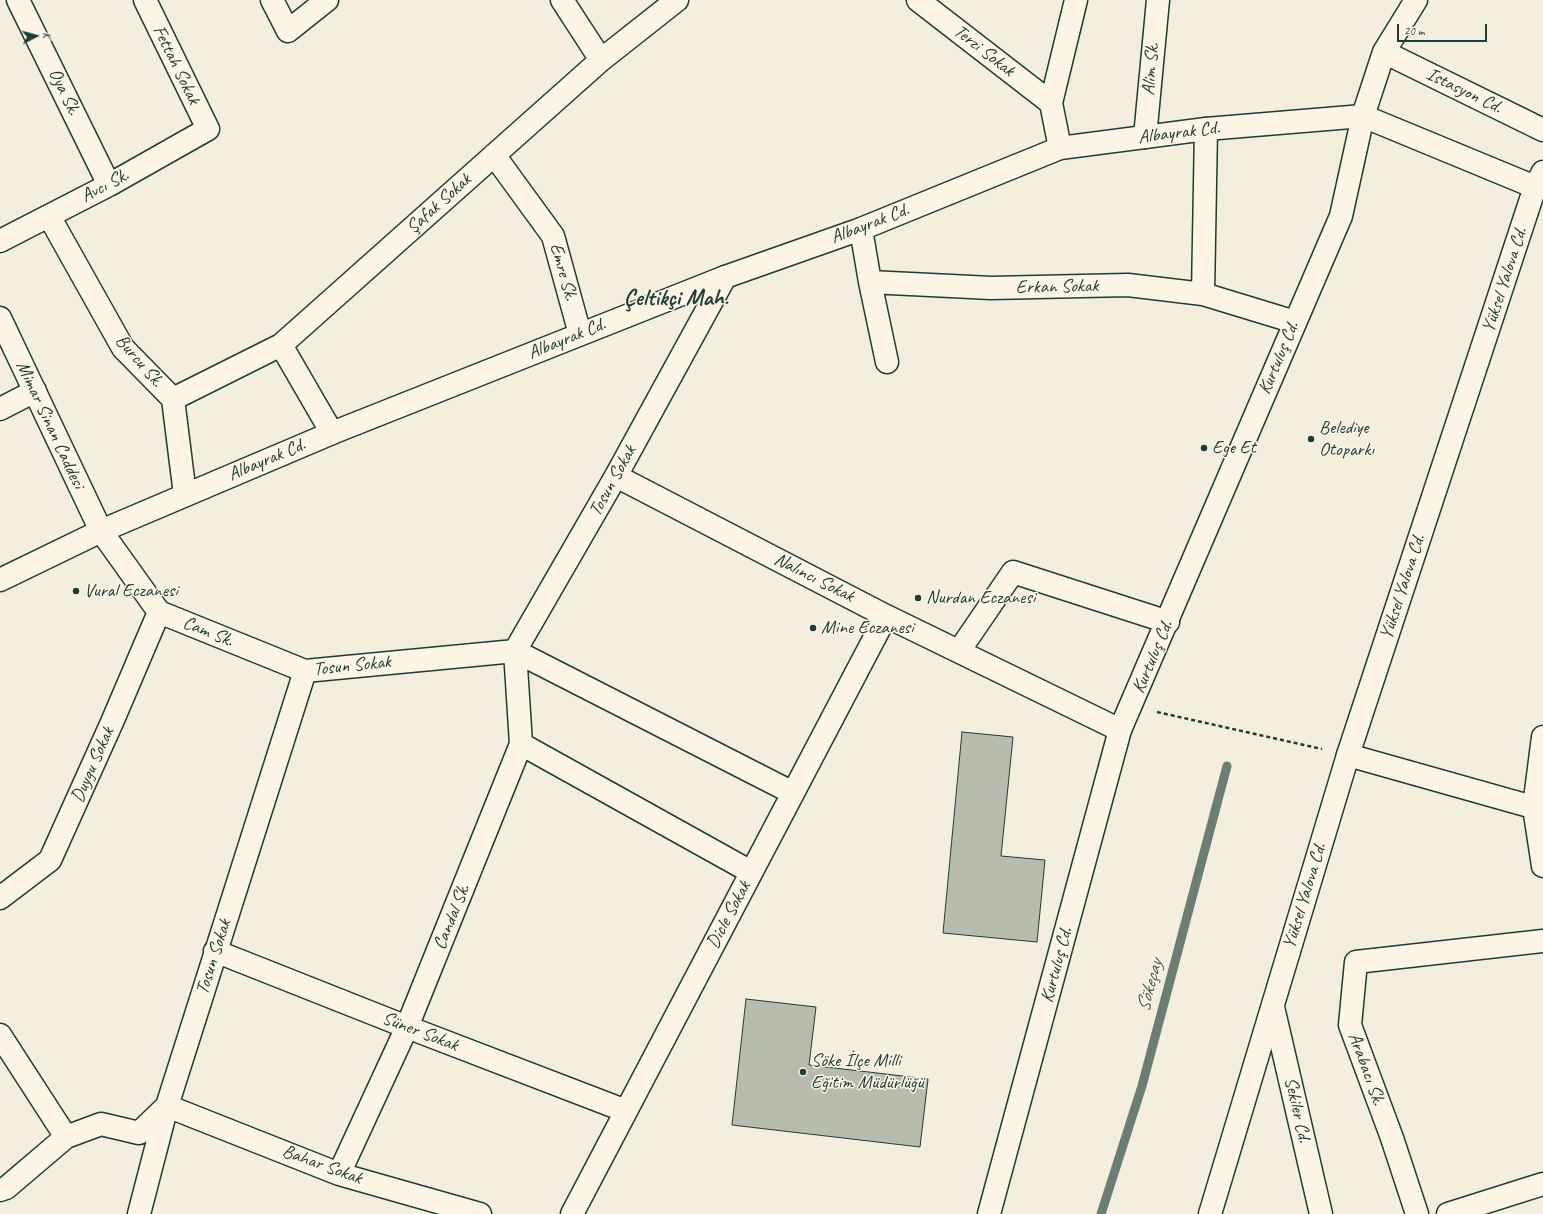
<!DOCTYPE html>
<meta charset="utf-8">
<style>
body{margin:0}
#map{position:relative;width:1543px;height:1214px;overflow:hidden;background:#f3eede;font-family:Caveat,sans-serif}
canvas{display:block}
.north{position:absolute;left:16px;top:16px;width:40px;height:40px;-webkit-text-stroke:3px #fcf5e5;paint-order:stroke;rotate:84deg;font-size:11px;font-weight:700;line-height:16px;text-align:center;color:#1f3d34}
.north::after{content:'';display:block;margin:auto;width:14px;height:18px;background:#1f3d34;clip-path:polygon(50% 0,100% 100%,50% 72%,0 100%)}
.scale{position:absolute;left:1397px;top:24px;width:90px;height:18px;box-sizing:border-box;border:2px solid #1f3d34;border-top:0;padding-left:5px;font-size:12px;line-height:14px;white-space:nowrap;color:#1f3d34;-webkit-text-stroke:3px #fcf5e5;paint-order:stroke}
</style>
<div id="map">
<canvas width="1543" height="1214"></canvas>
<div class="north">K</div>
<div class="scale">20 m</div>
</div>
<script>
const context = document.querySelector('canvas').getContext('2d');
context.lineJoin = 'round';
const poly = rows => new Path2D(rows.map(r => 'M' + r).join(''));
function stroke(path, color, width, dash) { context.strokeStyle = color; context.lineWidth = width; context.lineCap = dash ? 'butt' : 'round'; context.setLineDash(dash || []); context.stroke(path); }
function paint(path, color) { context.fillStyle = color; context.fill(path, 'evenodd'); }
function drawText(font, color, halo, rows, align = 'center') {
  context.font = font + ' Caveat,sans-serif'; context.lineWidth = 3; context.setLineDash([]); context.textBaseline = 'middle'; context.strokeStyle = halo; context.fillStyle = color; for (const [text, x, y, turn = 0] of rows) {
    context.save(); context.translate(x, y); context.rotate((+turn || 0) * Math.PI / 180); context.textAlign = isNaN(turn) ? turn : align; if (halo) context.strokeText(text, 0, 0); context.fillText(text, 0, 0); context.restore();
  }
}
stroke(poly([
 [1101,1214,1142,1086,1227,766]
]), '#6c7d72', 9);
const building = poly([
 [962,732,1013,737,1001,856,1045,860,1037,942,943,933,962,732],
 [746,999,816,1007,809,1065,928,1079,920,1147,732,1125,746,999]
]);
paint(building, '#b8bcae');
stroke(building, '#1f3d34', 1);
const minor = poly([
 [18,0,109,185],
 [272,0,288,31,327,0],
 [562,0,601,60],
 [918,0,1051,103],
 [1145,137,1158,0],
 [1060,148,1051,103,1076,0],
 [494,155,553,236,580,334],
 [49,216,123,348,173,399,281,345],
 [861,229,870,282,991,288,1128,285,1203,294,1295,322],
 [0,241,109,185,208,129,145,0],
 [870,282,887,362],
 [1203,294,1206,129],
 [173,399,185,495],
 [0,409,35,391],
 [332,433,281,345,601,60,677,0],
 [616,476,886,616,1120,730],
 [101,531,159,612,305,671],
 [515,651,793,793],
 [959,651,1013,572,1168,622],
 [1543,737,1534,807,1543,866],
 [521,744,751,872],
 [1348,755,1543,810],
 [0,898,50,860,113,720,159,612],
 [215,951,407,1027,626,1111],
 [0,1035,66,1137],
 [339,1174,407,1027,521,744,515,651],
 [0,1190,6,1188,66,1137,101,1124,139,1133,167,1106,339,1174,480,1214],
 [139,1214,167,1106,305,671,515,651,616,476,725,277],
 [572,1214,886,616],
 [1417,1214,1392,1138,1350,1025,1356,962,1543,941],
 [1448,1214,1543,1184]
]);
const tertiary = poly([
 [0,318,101,531],
 [0,580,101,531,332,433,725,277,861,229,1060,148,1206,129,1363,116]
]);
const secondary = poly([
 [1384,52,1543,130],
 [1363,116,1535,187],
 [1273,1007,1321,1214],
 [989,1214,1120,730,1341,216,1363,116,1384,52,1416,0],
 [1210,1214,1348,755,1535,187,1543,172]
]);
stroke(minor, '#1f3d34', 25);
stroke(tertiary, '#1f3d34', 25);
stroke(secondary, '#1f3d34', 25);
stroke(poly([
 [1157,712,1322,749]
]), '#1f3d34', 2.5, [4, 3]);
stroke(minor, '#fcf5e5', 22);
stroke(tertiary, '#fcf5e5', 22);
stroke(secondary, '#fcf5e5', 22);
for (const [x, y, r, color] of [
 [1311,439,4,"#1f3d34"],
 [1204,448,4,"#1f3d34"],
 [76,591,4,"#1f3d34"],
 [918,598,4,"#1f3d34"],
 [813,628,4,"#1f3d34"],
 [803,1072,4,"#1f3d34"]
]) { const dot = new Path2D(); dot.arc(x, y, r, 0, 2 * Math.PI); context.fillStyle = color; context.fill(dot); stroke(dot, '#fcf5e5', 1.5); }
drawText('19px', '#1f3d34', '#fcf5e5', [
 ["Terzi Sokak",984,51,38],
 ["Fettah Sokak",176,65,64],
 ["Alim Sk.",1151,69,-85],
 ["Istasyon Cd.",1464,91,26],
 ["Oya Sk.",64,92,64],
 ["Albayrak Cd.",1179,133,-7],
 ["Avcı Sk.",105,186,-28],
 ["Şafak Sokak",439,204,-42],
 ["Albayrak Cd.",870,224,-21],
 ["Emre Sk.",563,272,74],
 ["Yüksel Yalova Cd.",1505,280,-72],
 ["Erkan Sokak",1057,287,-1],
 ["Albayrak Cd.",567,339,-22],
 ["Kurtuluş Cd.",1279,358,-67],
 ["Burcu Sk.",139,361,49],
 ["Mimar Sinan Caddesi",50,425,65],
 ["Albayrak Cd.",267,460,-23],
 ["Tosun Sokak",613,481,-61],
 ["Nalıncı Sokak",814,578,27],
 ["Yüksel Yalova Cd.",1403,587,-72],
 ["Cam Sk.",208,632,22],
 ["Kurtuluş Cd.",1153,657,-67],
 ["Tosun Sokak",352,666,-6],
 ["Duygu Sokak",93,765,-66],
 ["Yüksel Yalova Cd.",1305,896,-73],
 ["Dicle Sokak",729,915,-62],
 ["Candal Sk.",452,917,-68],
 ["Tosun Sokak",214,957,-72],
 ["Kurtuluş Cd.",1057,965,-75],
 ["Süner Sokak",420,1032,21],
 ["Arabacı Sk.",1366,1069,70],
 ["Sekiler Cd.",1297,1110,77],
 ["Bahar Sokak",322,1165,20]
]);
drawText('19px', '#1f3d34', '#fcf5e5', [
 ["Belediye",1319,428],
 ["Otoparkı",1319,450],
 ["Ege Et",1212,448],
 ["Vural Eczanesi",84,591],
 ["Nurdan Eczanesi",926,598],
 ["Mine Eczanesi",821,628],
 ["Söke İlçe Milli",811,1061],
 ["Eğitim Müdürlüğü",811,1083]
], 'left');
drawText('italic 20px', '#465d53', '#fcf5e5', [
 ["Sökeçay",1150,986,-75]
]);
drawText('bold 23px', '#1f3d34', '#fcf5e5', [
 ["Çeltikçi Mah.",676,299]
]);
</script>
